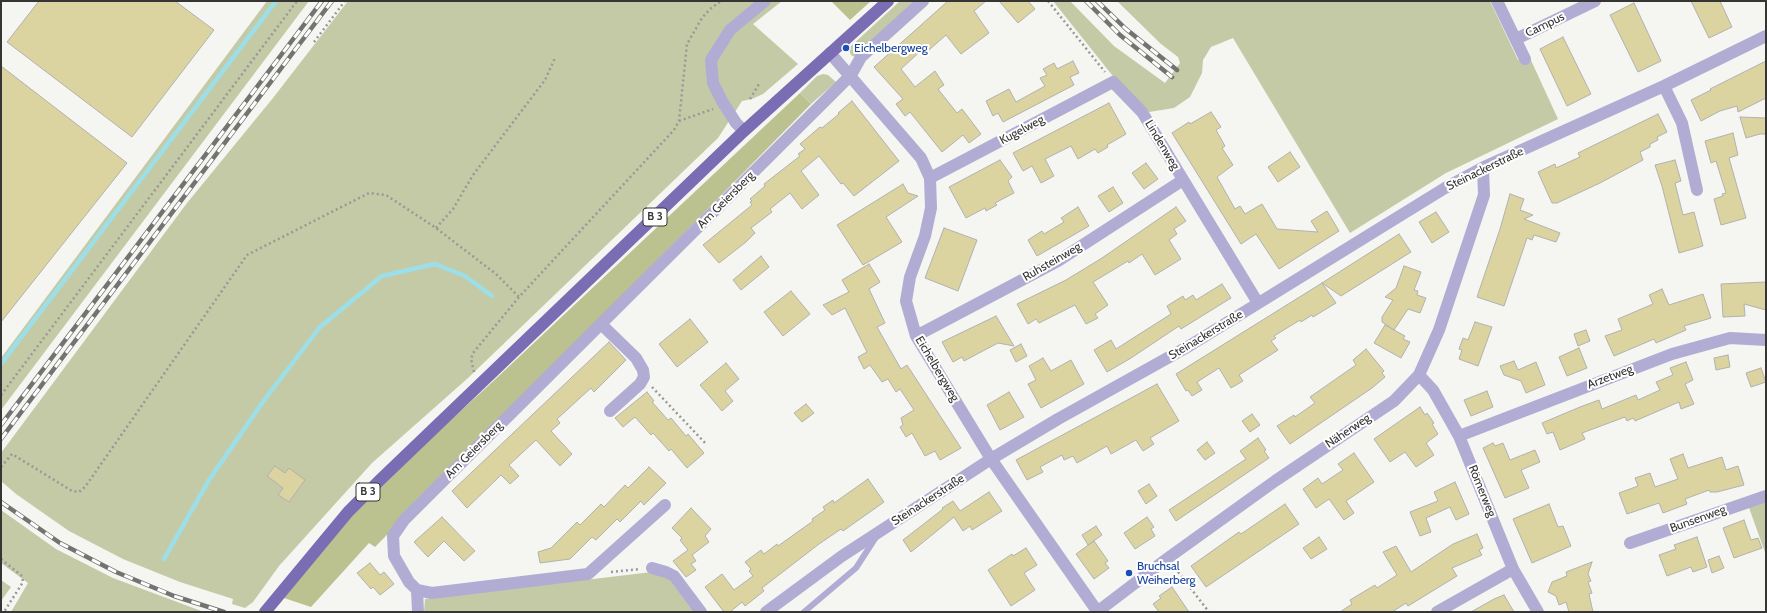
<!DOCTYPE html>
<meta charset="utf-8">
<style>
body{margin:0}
#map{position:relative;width:1767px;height:613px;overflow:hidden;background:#f5f5f1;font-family:Cabin,sans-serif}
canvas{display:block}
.frame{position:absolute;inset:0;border:2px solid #353534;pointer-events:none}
</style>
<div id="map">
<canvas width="1767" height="613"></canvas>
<div class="frame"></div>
</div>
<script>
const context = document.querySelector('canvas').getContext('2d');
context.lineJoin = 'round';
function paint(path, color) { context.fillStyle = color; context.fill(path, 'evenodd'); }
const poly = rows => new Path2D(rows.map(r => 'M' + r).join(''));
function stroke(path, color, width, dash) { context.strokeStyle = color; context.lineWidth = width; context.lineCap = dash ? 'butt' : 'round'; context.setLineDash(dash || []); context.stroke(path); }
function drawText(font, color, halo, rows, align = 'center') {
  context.font = font + ' Cabin,sans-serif'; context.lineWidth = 4; context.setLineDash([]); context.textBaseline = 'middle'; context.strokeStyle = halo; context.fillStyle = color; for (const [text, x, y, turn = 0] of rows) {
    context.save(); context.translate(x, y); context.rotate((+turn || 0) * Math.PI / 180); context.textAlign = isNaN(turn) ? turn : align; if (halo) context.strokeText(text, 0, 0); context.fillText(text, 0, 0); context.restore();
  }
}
paint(poly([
 [267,1,309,1,1,410,1,358],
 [348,1,782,1,753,24,798,64,763,94,752,99,742,101,718,138,468,378,372,463,279,566,253,602,245,608,232,604,233,599,180,582,123,559,69,531,16,494,1,481,1,453,187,203,273,98],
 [900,1,918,1,856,57,852,56,850,53,850,47],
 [1053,1,1070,1,1114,46,1165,83,1180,63,1178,57,1161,44,1117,1,1490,1,1518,60,1529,56,1558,119,1446,173,1350,233,1233,38,1211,47,1203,60,1202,73,1190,97,1174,108,1149,112,1116,80],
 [823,74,828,75,836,82,811,104,800,93,817,76],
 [1766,499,1766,555,1748,505],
 [1,510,56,549,113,578,204,612,11,612,28,583,1,563],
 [652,572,669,579,694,612,424,612,425,599],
 [1,580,11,587,1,601]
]), '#c5caa6');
paint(poly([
 [831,1,871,1,850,20],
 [800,93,811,104,375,547,369,543,311,607,284,598,332,536,400,466,487,387]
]), '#bbc18f');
stroke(poly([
 [1,364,276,1],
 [164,559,209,480,262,403,320,327,382,276,435,264,465,276,492,296]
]), '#9ddfe9', 4.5);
const building = poly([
 [39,1,175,1,214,30,132,137,7,42,39,1],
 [948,1,986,1,974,11,989,33,961,54,946,35,929,50,926,46,901,69,915,87,935,71,944,85,938,89,957,113,962,109,981,134,969,143,963,135,942,152,910,112,905,116,896,104,903,99,874,67,948,1],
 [999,1,1028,1,1035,9,1018,23,999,1],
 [1691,1,1720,1,1732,27,1709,38,1691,1],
 [1634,3,1661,61,1638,72,1610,15,1634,3],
 [1563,37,1591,94,1567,106,1540,49,1563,37],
 [1073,61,1079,73,1070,77,1074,85,1003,122,998,113,993,116,986,101,1009,89,1016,102,1045,86,1040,78,1047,75,1043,69,1054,63,1057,69,1073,61],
 [1766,61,1766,98,1738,112,1737,106,1720,111,1701,121,1691,100,1711,90,1710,89,1766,61],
 [1,66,127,163,1,322,1,66],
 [852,101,899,161,854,196,843,183,841,184,819,156,801,171,819,195,802,209,790,193,770,209,772,212,751,228,755,233,746,242,719,263,703,245,752,205,750,202,752,201,750,199,765,186,764,184,800,156,798,154,805,149,800,144,820,127,822,128,839,114,838,113,852,101],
 [1109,103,1126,134,1107,145,1108,147,1098,153,1095,149,1078,159,1071,146,1045,159,1054,176,1041,183,1032,166,1023,171,1013,153,1109,103],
 [1211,112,1221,127,1216,130,1225,146,1222,148,1233,165,1217,177,1235,209,1240,206,1245,214,1262,204,1277,229,1318,232,1311,221,1327,211,1339,231,1279,269,1256,234,1241,244,1172,133,1189,122,1190,124,1211,112],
 [1658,114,1667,132,1657,137,1658,140,1650,144,1650,147,1640,152,1643,160,1600,183,1557,203,1552,203,1538,172,1555,164,1556,168,1580,157,1578,153,1658,114],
 [1740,117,1766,118,1766,134,1760,134,1746,138,1740,117],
 [1733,133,1738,155,1729,158,1746,218,1721,225,1714,199,1723,196,1722,194,1726,193,1716,161,1711,163,1705,141,1733,133],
 [1290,152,1300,167,1278,182,1268,167,1290,152],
 [1000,160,1012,177,1008,181,1014,193,995,203,997,205,986,211,985,208,966,218,949,187,1000,160],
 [1675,160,1681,181,1675,183,1683,215,1694,212,1703,246,1679,253,1662,186,1655,165,1675,160],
 [1146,163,1158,179,1144,189,1132,173,1146,163],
 [903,184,908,193,918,196,886,217,902,242,863,265,837,225,903,184],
 [1113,187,1123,203,1109,212,1098,196,1113,187],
 [1510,194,1524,199,1520,210,1533,215,1524,219,1560,233,1556,242,1534,235,1532,240,1527,238,1504,306,1477,297,1500,229,1510,194],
 [1078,207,1089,226,1037,256,1028,240,1042,231,1044,234,1064,222,1061,218,1078,207],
 [1176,207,1186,221,1174,229,1177,234,1169,240,1181,259,1155,275,1142,254,1129,263,1128,261,1093,282,1108,305,1095,314,1098,318,1086,324,1075,305,1039,323,1036,319,1028,324,1017,304,1066,280,1102,258,1176,207],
 [1436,212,1449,232,1432,243,1419,222,1436,212],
 [944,228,977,240,958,291,925,278,944,228],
 [1399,234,1411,252,1341,296,1322,283,1399,234],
 [761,256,769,267,741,290,733,280,761,256],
 [869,264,880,282,869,289,885,323,877,327,901,369,907,365,961,448,940,460,935,451,925,456,912,433,906,437,900,427,903,425,901,418,914,410,900,389,896,392,888,379,882,382,870,365,864,369,858,357,867,352,845,308,832,315,823,305,849,292,842,280,869,264],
 [1404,266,1421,272,1414,290,1418,291,1417,295,1426,298,1420,313,1408,309,1394,330,1382,322,1382,317,1393,300,1385,297,1396,288,1404,266],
 [1766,282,1766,310,1744,304,1745,316,1723,317,1721,284,1766,282],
 [1322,283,1336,303,1313,317,1312,315,1301,322,1300,320,1274,336,1276,338,1271,341,1278,350,1239,375,1243,381,1231,388,1219,368,1197,382,1202,390,1192,396,1188,390,1186,391,1176,374,1322,283],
 [1222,284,1231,298,1181,329,1179,326,1131,358,1107,372,1094,350,1111,340,1116,349,1171,314,1167,306,1183,296,1185,300,1193,295,1196,300,1222,284],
 [1662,289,1669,305,1703,294,1711,318,1684,326,1686,330,1656,343,1654,339,1614,356,1605,336,1622,330,1618,319,1653,304,1649,295,1662,289],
 [791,291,810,314,783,336,764,312,791,291],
 [996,316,1014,346,998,343,964,361,962,357,953,362,942,342,996,316],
 [690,319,708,342,677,367,659,344,690,319],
 [1475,322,1492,327,1478,366,1459,359,1462,350,1459,349,1463,338,1468,340,1475,322],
 [1385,325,1405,336,1403,339,1410,342,1401,358,1374,343,1385,325],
 [1586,330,1590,341,1578,346,1574,334,1586,330],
 [609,342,626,360,594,392,591,388,557,419,560,423,551,431,572,454,560,466,536,440,509,465,519,476,510,484,501,475,467,508,452,491,609,342],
 [1021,344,1027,356,1016,362,1010,350,1021,344],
 [1579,348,1587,368,1567,376,1559,357,1579,348],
 [1366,349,1384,371,1382,373,1385,377,1372,388,1290,444,1277,426,1294,415,1295,417,1315,403,1310,397,1356,365,1353,360,1366,349],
 [1728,355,1730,367,1716,370,1714,358,1728,355],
 [1043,358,1051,371,1071,360,1084,384,1041,408,1028,384,1036,380,1029,366,1043,358],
 [1514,361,1518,370,1536,362,1545,385,1526,393,1521,381,1504,375,1500,366,1514,361],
 [1686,362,1693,380,1685,384,1694,404,1681,409,1679,402,1635,421,1633,418,1627,421,1625,417,1582,433,1585,439,1560,450,1553,432,1547,434,1542,423,1580,407,1599,400,1602,409,1636,395,1638,400,1660,390,1656,382,1673,375,1670,368,1686,362],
 [726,363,739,379,725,391,733,401,722,411,700,385,726,363],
 [1761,368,1766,382,1751,387,1746,373,1761,368],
 [1157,384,1179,421,1150,438,1154,444,1143,451,1136,440,1111,454,1107,446,1077,463,1073,456,1064,460,1062,455,1040,467,1043,472,1027,480,1016,460,1157,384],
 [1487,391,1493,407,1471,416,1464,400,1487,391],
 [647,392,654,401,652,402,668,420,671,418,686,436,688,434,704,453,687,468,671,449,669,451,653,433,651,435,635,417,623,427,615,418,647,392],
 [1009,392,1024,417,1000,430,987,405,1009,392],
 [806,404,814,413,802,422,794,413,806,404],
 [1420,407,1425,415,1427,413,1434,423,1432,424,1438,434,1426,443,1434,455,1416,467,1405,452,1390,462,1374,439,1420,407],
 [1252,414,1260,425,1250,432,1242,421,1252,414],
 [1258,438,1266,450,1264,451,1269,458,1176,521,1169,510,1246,459,1240,451,1258,438],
 [1207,442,1215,453,1205,460,1197,450,1207,442],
 [1493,443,1495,446,1503,443,1510,460,1535,450,1540,462,1521,470,1529,488,1505,498,1483,448,1493,443],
 [1354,453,1374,482,1346,501,1354,513,1344,520,1329,499,1316,508,1303,489,1318,478,1322,484,1343,470,1338,464,1354,453],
 [1683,454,1688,468,1722,457,1726,470,1738,466,1744,485,1717,492,1710,492,1709,490,1685,499,1687,504,1663,513,1659,503,1627,514,1619,493,1638,486,1635,478,1650,473,1655,487,1678,479,1670,459,1683,454],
 [275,466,285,473,289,468,305,480,289,502,278,495,283,488,267,476,275,466],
 [649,467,666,483,644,505,641,501,620,522,617,519,596,540,592,537,570,559,540,563,538,552,551,548,577,522,580,525,601,504,604,507,625,485,628,488,649,467],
 [868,479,884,502,843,531,841,529,819,544,762,588,764,591,745,606,742,602,730,612,724,612,705,587,722,574,734,590,753,576,749,571,751,569,745,562,761,550,764,554,777,544,778,546,813,521,812,519,825,510,823,507,833,500,834,503,868,479],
 [1455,482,1469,514,1456,520,1450,507,1426,518,1431,532,1420,536,1410,512,1438,501,1434,492,1455,482],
 [1149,484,1157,496,1146,504,1138,491,1149,484],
 [989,492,1002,511,972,530,970,526,963,531,954,517,911,552,903,540,943,509,942,508,953,501,960,511,989,492],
 [1285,504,1299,524,1206,587,1191,566,1239,532,1241,534,1285,504],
 [1549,504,1558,527,1563,526,1571,546,1532,563,1513,519,1549,504],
 [691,508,711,529,705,536,709,542,692,555,696,561,691,564,696,570,686,577,673,561,688,550,680,540,682,538,672,528,691,508],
 [442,517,475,551,464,561,444,541,428,557,414,542,442,517],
 [1147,517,1154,527,1151,529,1155,536,1135,549,1124,533,1147,517],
 [1744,520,1751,540,1758,538,1762,548,1734,558,1723,528,1744,520],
 [1096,526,1102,535,1088,545,1082,535,1096,526],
 [1477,534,1483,548,1479,550,1482,555,1452,568,1457,576,1408,606,1406,603,1392,612,1340,612,1352,604,1350,600,1375,585,1377,588,1397,575,1383,552,1396,546,1411,572,1453,544,1477,534],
 [1319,537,1327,549,1311,559,1303,548,1319,537],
 [1697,537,1707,567,1693,572,1691,567,1667,576,1659,555,1676,549,1674,545,1697,537],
 [1094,541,1108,561,1105,563,1109,568,1094,579,1076,554,1094,541],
 [1026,548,1037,565,1024,573,1035,590,1011,606,988,570,1012,554,1013,556,1026,548],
 [1719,556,1724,568,1712,573,1708,560,1719,556],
 [1592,562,1588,574,1591,581,1588,582,1592,593,1589,594,1593,612,1569,612,1566,602,1559,605,1556,596,1548,592,1552,582,1567,576,1566,572,1592,562],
 [370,563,380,575,384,572,394,584,380,595,373,587,371,589,357,573,370,563],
 [1172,587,1189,612,1159,612,1153,604,1161,598,1159,596,1172,587],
 [1504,595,1514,612,1471,612,1494,599,1504,595]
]);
paint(building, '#dbd3a0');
stroke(building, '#b1b1ae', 1);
stroke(poly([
 [1048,1,1105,72],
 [314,42,345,1],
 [750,99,759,84],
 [679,121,713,109],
 [436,228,453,209,473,175,545,80,555,58],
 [474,372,471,359,473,353,519,297,674,130,679,121,687,44,702,18,710,9,721,1],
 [652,387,707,445],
 [1,395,297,1],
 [1,467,12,454,72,491,79,492,85,487,247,255,369,193,386,195,436,228,496,274,519,297],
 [1,559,22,576,23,582,4,612],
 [1175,568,1209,612],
 [611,572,640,569]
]), '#989896', 2.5, [2, 3]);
stroke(poly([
 [804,612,856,568,876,537]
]), '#b1acd4', 6);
stroke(poly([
 [1497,1,1525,59],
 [1516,39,1595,1],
 [830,53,921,158,930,178,931,208,925,236,910,277,906,301,916,336,991,459,1097,611],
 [1664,86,1682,123,1697,190],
 [744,131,736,123,722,101,713,83,711,60,730,30,765,1],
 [930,178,1113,82,1142,112,1258,303],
 [601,324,636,358,643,370,644,377,640,384,610,411],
 [916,336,1058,261,1183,180],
 [1419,375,1433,390,1459,436,1513,569,1538,612],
 [1459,436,1672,354,1730,338,1766,340],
 [665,505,588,574,432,593,417,590,409,582,394,556,393,536,404,520,851,75,861,57,923,1],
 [1630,543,1766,496],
 [652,568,666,572,674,576,701,612],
 [417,590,418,612],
 [766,612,842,556,991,459,1058,419,1189,346,1445,188,1484,167,1664,86,1766,36],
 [1097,612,1168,558,1275,481,1394,401,1419,375,1439,330,1484,195,1483,168],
 [1437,612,1513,569]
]), '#b1acd4', 12);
stroke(poly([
 [265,612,348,512,380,480,744,131,888,1]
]), '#7a6db4', 12);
const rail = poly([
 [1086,1,1120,35,1172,77],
 [1097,1,1126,29,1177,70],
 [1,425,322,1],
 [1,439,332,1],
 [1,502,60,543,116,572,174,596,224,612]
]);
stroke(rail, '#737371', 4.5);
stroke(rail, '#fff', 3, [9]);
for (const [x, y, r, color] of [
 [846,48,4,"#1a4fb4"],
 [1129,573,4,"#1a4fb4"]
]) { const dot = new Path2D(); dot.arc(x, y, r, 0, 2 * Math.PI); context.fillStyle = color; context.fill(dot); stroke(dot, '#fff', 1.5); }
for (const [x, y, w] of [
 [655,217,24],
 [368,492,24]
]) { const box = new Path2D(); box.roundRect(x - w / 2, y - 9, w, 18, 3); context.fillStyle = '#fff'; context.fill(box); stroke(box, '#353534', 1); }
drawText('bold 11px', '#353534', null, [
 ["B 3",655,217],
 ["B 3",368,492]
]);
drawText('12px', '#353534', '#fff', [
 ["Campus",1545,25,-26],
 ["Kugelweg",1022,130,-28],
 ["Lindenweg",1162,145,59],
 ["Steinackerstraße",1485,169,-26],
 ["Am Geiersberg",726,200,-45],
 ["Ruhsteinweg",1052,262,-30],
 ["Steinackerstraße",1206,335,-31],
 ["Eichelbergweg",937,369,59],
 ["Arzetweg",1610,377,-21],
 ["Näherweg",1348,431,-34],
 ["Am Geiersberg",474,450,-45],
 ["Römerweg",1482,491,68],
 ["Steinackerstraße",928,500,-33],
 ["Bunsenweg",1698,519,-20]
]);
drawText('12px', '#164399', '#fff', [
 ["Eichelbergweg",854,48],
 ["Bruchsal",1137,566],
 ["Weiherberg",1137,580]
], 'left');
</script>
